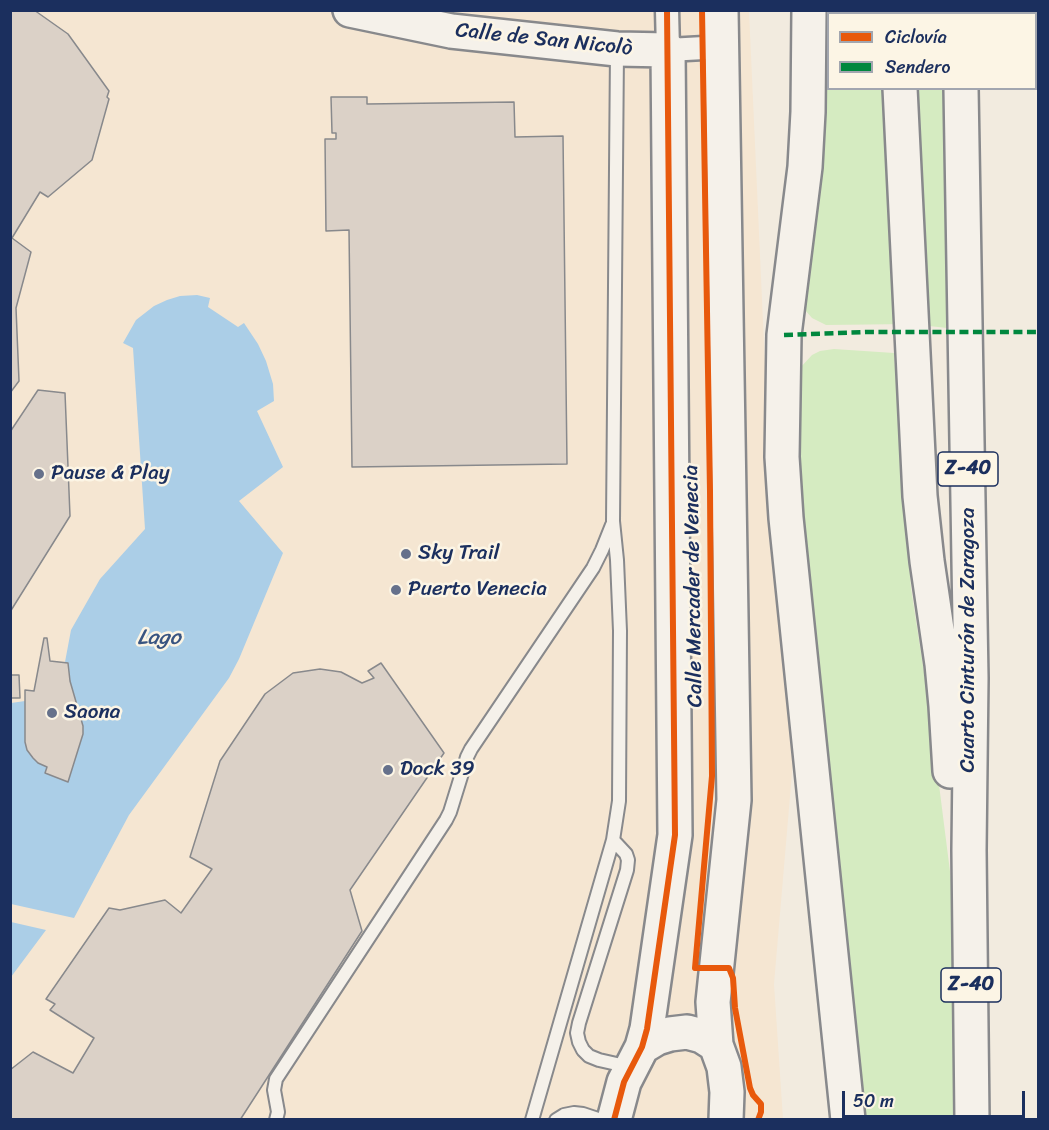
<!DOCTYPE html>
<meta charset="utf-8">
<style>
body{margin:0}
#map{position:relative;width:1049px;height:1130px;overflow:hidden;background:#f2ebdf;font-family:Sriracha,sans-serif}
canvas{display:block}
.frame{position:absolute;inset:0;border:12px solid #1b2f5e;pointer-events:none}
.legend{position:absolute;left:827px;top:12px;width:210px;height:78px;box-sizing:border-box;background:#fcf5e5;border:2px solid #a2a6af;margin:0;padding:8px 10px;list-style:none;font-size:18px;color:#1b2f5e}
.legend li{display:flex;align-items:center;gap:12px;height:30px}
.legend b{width:30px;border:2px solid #a2a6af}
.scale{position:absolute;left:842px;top:1091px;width:183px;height:27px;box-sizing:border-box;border:3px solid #1b2f5e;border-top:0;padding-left:8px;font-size:18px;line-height:21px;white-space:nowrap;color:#1b2f5e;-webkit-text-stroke:4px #fcf5e5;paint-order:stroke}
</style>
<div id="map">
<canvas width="1049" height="1130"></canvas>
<div class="frame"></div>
<ul class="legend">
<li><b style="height:8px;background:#e8590c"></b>Ciclovía</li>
<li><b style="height:8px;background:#00873e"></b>Sendero</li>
</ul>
<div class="scale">50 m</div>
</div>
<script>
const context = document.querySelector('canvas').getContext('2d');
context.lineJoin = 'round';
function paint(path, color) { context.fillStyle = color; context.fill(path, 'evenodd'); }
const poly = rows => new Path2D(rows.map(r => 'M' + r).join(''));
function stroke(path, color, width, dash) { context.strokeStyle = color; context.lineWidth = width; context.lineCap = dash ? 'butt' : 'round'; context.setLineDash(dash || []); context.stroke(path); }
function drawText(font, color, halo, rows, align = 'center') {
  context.font = font + ' Sriracha,sans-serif'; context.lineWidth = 5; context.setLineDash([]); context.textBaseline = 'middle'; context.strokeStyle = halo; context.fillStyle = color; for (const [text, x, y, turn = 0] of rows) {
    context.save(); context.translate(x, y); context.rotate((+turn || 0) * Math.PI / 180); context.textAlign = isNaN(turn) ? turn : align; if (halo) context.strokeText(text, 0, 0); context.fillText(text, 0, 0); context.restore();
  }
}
paint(poly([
 [10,11,749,11,769,455,796,726,774,984,783,1119,11,1119]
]), '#f5e6d2');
paint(poly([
 [809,11,960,11,960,14,828,14,828,88,961,89,965,330,911,324,826,325,812,318,805,310,801,283],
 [834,349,894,353,911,588,928,698,971,1037,972,1119,861,1119,799,506,797,378,800,368,812,355,820,351]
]), '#d5ebc1');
paint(poly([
 [197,295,210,298,208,307,238,327,244,323,258,344,266,361,273,384,274,401,257,411,283,467,239,501,283,553,239,659,229,678,129,815,74,918,11,904,11,703,25,701,25,742,27,750,33,758,38,763,47,767,45,773,68,782,83,734,83,726,70,681,68,663,65,662,71,630,100,579,145,529,133,348,123,343,136,320,154,306,167,300,180,296],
 [11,922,46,930,11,977,10,922]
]), '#abcee7');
const building = poly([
 [10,10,34,10,68,34,109,91,107,97,109,99,92,160,48,197,40,192,12,238,31,252,16,308,19,381,10,393,10,10],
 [331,97,367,97,367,104,514,102,515,137,563,136,567,464,352,467,349,230,326,231,325,139,336,139,336,133,332,133,331,97],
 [38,390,65,393,70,516,10,612,10,432,38,390],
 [44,638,47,638,50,661,68,663,70,681,83,726,83,734,68,782,45,773,47,767,38,763,33,758,27,750,25,742,25,690,34,691,44,638],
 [381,663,444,753,350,890,362,931,240,1120,10,1120,10,1070,33,1052,73,1073,94,1038,50,1010,55,1004,46,999,109,908,120,910,165,900,181,913,212,869,190,857,220,761,265,694,293,673,320,669,341,672,362,683,374,678,368,671,381,663],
 [10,675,19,675,20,698,10,698,10,675]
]);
paint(building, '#dbd1c7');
stroke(building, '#88898c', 1.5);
const lane = poly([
 [613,840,626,854,628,860,627,870,579,1023,577,1033,579,1042,583,1050,589,1056,599,1060,630,1067],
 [276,1120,278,1112,274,1090,276,1079,446,820,450,812,467,757,471,749,593,568,602,550,612,525],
 [532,1120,613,840,619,801,620,631,617,560,613,521,617,51],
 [556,1120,564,1115,574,1113,583,1114,601,1120]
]);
const street = poly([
 [667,10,668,50,722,47]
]);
const secondary = poly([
 [350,10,451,31,617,49,668,50,675,835,647,1029,642,1047,624,1082,614,1120],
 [721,10,734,800,713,1002,716,1045,724,1067,727,1092,726,1120],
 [809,10,808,112,805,167,784,335,782,457,786,518,848,1120],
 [642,1047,657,1038,670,1034,687,1032,702,1036,716,1045]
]);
const highway = poly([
 [896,10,896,14],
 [960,10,960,14],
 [900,88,920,496,927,561,942,664,946,706,950,771],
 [961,88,971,678,969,850,972,1120]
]);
stroke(lane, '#88898c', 16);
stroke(street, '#88898c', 27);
stroke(secondary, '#88898c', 38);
stroke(highway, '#88898c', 38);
stroke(lane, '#f5f1ea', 12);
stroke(street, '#f5f1ea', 22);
stroke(secondary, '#f5f1ea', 33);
stroke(highway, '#f5f1ea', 33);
stroke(poly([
 [784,335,867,332,1038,332]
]), '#00873e', 4.5, [9, 4.5]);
stroke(poly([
 [702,10,710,491,712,776,695,968,729,968,733,978,735,1008,750,1088,753,1095,761,1104,761,1112,758,1120],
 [614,1120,624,1082,642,1047,647,1029,675,835,667,10]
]), '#e8590c', 6);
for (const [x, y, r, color] of [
 [39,474,6,"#66718b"],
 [406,554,6,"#66718b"],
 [396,590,6,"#66718b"],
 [52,713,6,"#66718b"],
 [388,770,6,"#66718b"]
]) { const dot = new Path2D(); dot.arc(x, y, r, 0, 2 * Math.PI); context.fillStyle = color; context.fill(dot); stroke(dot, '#fcf5e5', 2); }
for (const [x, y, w] of [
 [968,469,60],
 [971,985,60]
]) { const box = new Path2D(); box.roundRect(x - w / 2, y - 17, w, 34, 4.5); context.fillStyle = '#fcf5e5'; context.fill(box); stroke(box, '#1b2f5e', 1.5); }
drawText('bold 20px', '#1b2f5e', null, [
 ["Z-40",968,469],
 ["Z-40",971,985]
]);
drawText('21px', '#1b2f5e', '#fcf5e5', [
 ["Calle de San Nicolò",544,40,6],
 ["Calle Mercader de Venecia",694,586,-91],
 ["Cuarto Cinturón de Zaragoza",969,640,-90]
]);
drawText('21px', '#1b2f5e', '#fcf5e5', [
 ["Pause & Play",51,474],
 ["Sky Trail",418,554],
 ["Puerto Venecia",408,590],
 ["Saona",64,713],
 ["Dock 39",400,770]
], 'left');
drawText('italic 22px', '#385481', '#fcf5e5', [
 ["Lago",159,638]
]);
</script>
